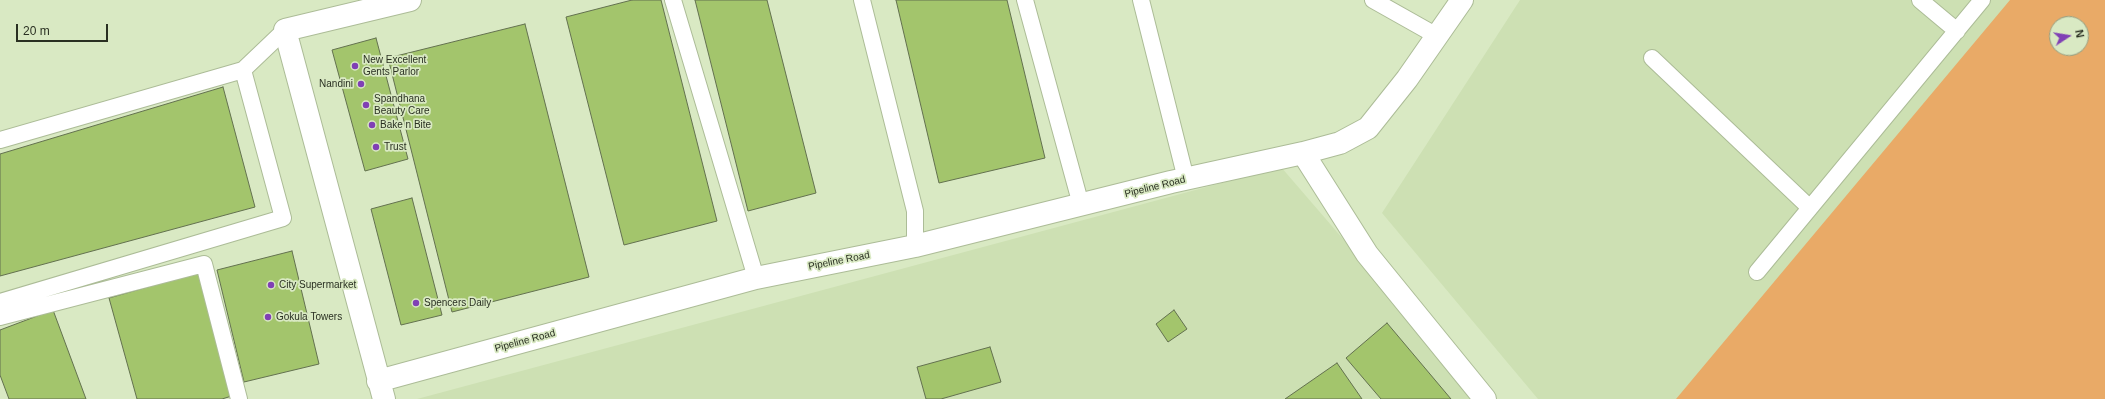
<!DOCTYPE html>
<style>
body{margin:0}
#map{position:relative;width:2105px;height:399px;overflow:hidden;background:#d9e9c3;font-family:Helvetica,sans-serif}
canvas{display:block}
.north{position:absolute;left:2049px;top:16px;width:40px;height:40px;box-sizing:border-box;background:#d9e9c3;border:1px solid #939f83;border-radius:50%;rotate:78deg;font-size:11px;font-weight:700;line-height:16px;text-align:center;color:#2a3022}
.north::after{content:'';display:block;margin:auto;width:14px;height:18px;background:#8040b5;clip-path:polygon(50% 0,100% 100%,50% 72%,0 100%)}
.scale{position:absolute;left:16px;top:24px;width:92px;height:18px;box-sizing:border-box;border:2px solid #2a3022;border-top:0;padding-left:5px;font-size:12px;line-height:14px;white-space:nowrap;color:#2a3022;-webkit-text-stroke:3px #d9e9c3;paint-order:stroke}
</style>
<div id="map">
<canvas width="2105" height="399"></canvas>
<div class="north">N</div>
<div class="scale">20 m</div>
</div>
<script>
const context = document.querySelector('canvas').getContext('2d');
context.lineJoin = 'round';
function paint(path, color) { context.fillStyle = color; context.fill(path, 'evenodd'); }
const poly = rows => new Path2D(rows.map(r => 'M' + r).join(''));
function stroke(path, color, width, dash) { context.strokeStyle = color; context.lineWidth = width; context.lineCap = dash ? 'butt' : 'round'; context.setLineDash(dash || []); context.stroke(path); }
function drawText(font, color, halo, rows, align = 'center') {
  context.font = font + ' Helvetica,sans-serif'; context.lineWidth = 3.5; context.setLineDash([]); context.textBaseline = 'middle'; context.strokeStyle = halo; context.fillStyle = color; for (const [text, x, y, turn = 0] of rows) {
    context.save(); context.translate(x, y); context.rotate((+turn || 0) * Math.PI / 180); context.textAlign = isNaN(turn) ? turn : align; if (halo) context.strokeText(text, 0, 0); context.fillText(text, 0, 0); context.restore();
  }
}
paint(poly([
 [1520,0,2105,0,2105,399,1538,399,1382,213],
 [2057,24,2081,24,2081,48,2057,48],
 [1281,167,1481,399,417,399]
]), '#cde0b3');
paint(poly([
 [2010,0,2105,0,2105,399,1676,399],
 [2057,24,2081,24,2081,48,2057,48]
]), '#e9aa67');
const building = poly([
 [632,0,661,0,717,221,624,245,566,17,632,0],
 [695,0,767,0,816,193,748,211,695,0],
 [896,0,1007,0,1045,158,939,183,896,0],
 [525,24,589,277,452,312,388,58,525,24],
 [376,38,408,159,365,171,332,50,376,38],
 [223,87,255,207,0,276,0,154,223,87],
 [412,198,442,315,401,325,371,209,412,198],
 [292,251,319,364,244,382,217,270,292,251],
 [200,272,235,395,222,399,137,399,109,298,200,272],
 [53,310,86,399,9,399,0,375,0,330,53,310],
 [1174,310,1187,329,1168,342,1156,324,1174,310],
 [1387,323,1451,399,1381,399,1346,358,1387,323],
 [990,347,1001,382,941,399,926,399,917,367,990,347],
 [1337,363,1362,399,1285,399,1337,363]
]);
paint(building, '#a3c56c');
stroke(building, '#63714f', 1);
const service = poly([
 [673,0,756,278],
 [862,0,915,211,915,246],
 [1025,0,1081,205],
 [1141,0,1186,179],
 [1373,0,1437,36],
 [1920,0,1957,31],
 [1652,58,1810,208],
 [0,140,243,70,285,30],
 [1757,272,1982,0],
 [0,302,283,218,243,70],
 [0,317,204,264,239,399]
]);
const minor = poly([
 [1462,0,1407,79,1368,128,1340,143,1303,153,1367,254,1485,399],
 [378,381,756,278,915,246,1171,182,1303,153],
 [384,399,285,30,410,0]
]);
stroke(service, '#acbc97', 18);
stroke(minor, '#acbc97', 24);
stroke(service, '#fff', 16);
stroke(minor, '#fff', 22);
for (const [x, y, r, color] of [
 [355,66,4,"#8040b5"],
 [361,84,4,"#8040b5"],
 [366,105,4,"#8040b5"],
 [372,125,4,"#8040b5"],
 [376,147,4,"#8040b5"],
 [271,285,4,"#8040b5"],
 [416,303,4,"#8040b5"],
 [268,317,4,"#8040b5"]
]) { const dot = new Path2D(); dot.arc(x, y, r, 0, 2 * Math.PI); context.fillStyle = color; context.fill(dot); stroke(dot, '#d9e9c3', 1.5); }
drawText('10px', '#2a3022', '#d9e9c3', [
 ["New Excellent",363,60],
 ["Gents Parlor",363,72],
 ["Nandini",353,84,"right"],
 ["Spandhana",374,99],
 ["Beauty Care",374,111],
 ["Bake n Bite",380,125],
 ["Trust",384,147],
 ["City Supermarket",279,285],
 ["Spencers Daily",424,303],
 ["Gokula Towers",276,317]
], 'left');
drawText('10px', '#2a3022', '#d9e9c3', [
 ["Pipeline Road",1155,187,-14],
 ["Pipeline Road",839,261,-11],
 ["Pipeline Road",525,341,-15]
]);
</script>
